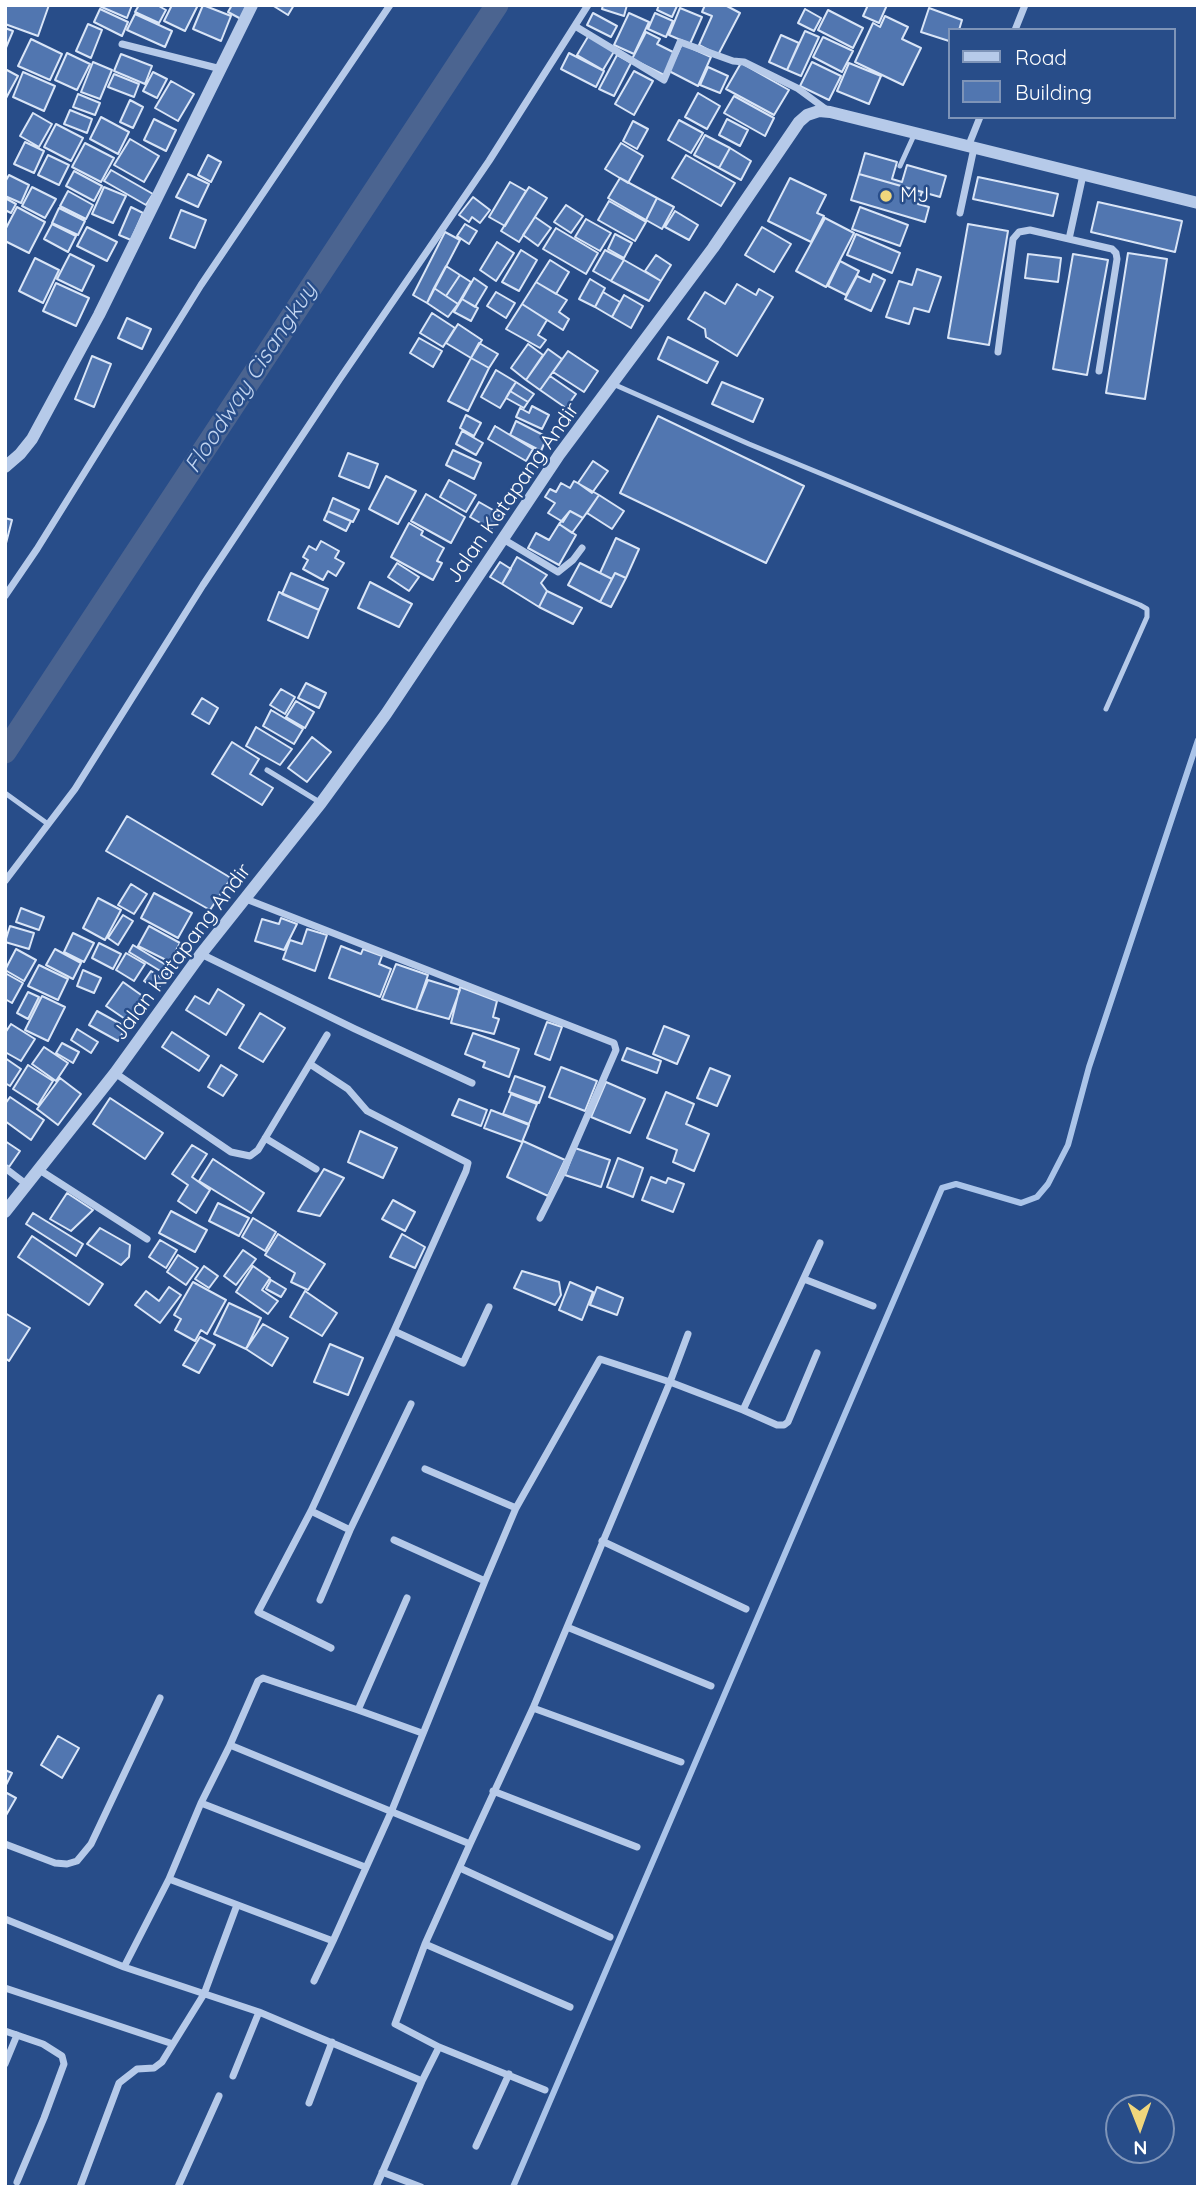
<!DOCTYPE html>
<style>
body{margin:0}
#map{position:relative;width:1203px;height:2192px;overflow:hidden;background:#284d89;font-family:Quicksand,sans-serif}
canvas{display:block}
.frame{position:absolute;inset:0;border:7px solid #fff;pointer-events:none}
.legend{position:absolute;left:948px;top:28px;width:228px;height:91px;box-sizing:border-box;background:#284d89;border:2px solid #7e94b8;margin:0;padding:9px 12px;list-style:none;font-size:21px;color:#fff}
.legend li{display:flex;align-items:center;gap:14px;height:35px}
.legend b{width:35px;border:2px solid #7e94b8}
.north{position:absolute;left:1105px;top:2094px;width:70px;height:70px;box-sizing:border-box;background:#284d89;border:2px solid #7e94b8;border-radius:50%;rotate:179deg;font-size:19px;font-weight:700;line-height:28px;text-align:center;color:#fff}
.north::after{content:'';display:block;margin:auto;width:24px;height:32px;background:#f0d67c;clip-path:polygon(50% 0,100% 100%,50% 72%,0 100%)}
</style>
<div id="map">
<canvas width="1203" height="2192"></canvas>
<div class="frame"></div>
<ul class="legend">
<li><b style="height:9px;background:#b6cae9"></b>Road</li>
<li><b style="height:19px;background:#5176b0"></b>Building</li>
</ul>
<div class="north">N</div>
</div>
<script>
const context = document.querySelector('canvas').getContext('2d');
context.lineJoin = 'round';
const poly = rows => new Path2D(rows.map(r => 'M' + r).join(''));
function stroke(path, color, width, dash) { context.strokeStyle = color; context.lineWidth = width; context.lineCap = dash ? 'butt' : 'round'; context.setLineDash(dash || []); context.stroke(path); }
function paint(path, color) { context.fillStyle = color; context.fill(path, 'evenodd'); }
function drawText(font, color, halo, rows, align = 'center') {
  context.font = font + ' Quicksand,sans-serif'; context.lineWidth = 5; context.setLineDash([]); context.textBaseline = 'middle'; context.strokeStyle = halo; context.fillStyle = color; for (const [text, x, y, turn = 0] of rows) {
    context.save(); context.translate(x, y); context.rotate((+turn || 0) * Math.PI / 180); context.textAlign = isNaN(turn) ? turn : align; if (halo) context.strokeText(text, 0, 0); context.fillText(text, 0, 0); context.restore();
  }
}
stroke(poly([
 [513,2187,942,1188,956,1184,1021,1203,1037,1197,1048,1184,1068,1145,1089,1067,1198,740]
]), '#aac4e9', 6);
stroke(poly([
 [5,752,497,5]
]), '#4b6490', 23);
const building = poly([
 [5,5,49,5,38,36,5,24,5,5],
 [97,5,132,5,127,18,97,5],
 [139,5,157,5,166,10,159,23,135,12,139,5],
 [172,5,198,5,185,31,164,21,172,5],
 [203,5,231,16,221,41,193,29,203,5],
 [232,5,248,5,241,19,228,12,232,5],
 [272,5,294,5,288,15,272,5],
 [603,5,627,5,624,16,602,9,603,5],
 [659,5,676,5,677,6,672,17,657,10,659,5],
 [705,5,725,5,740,13,718,55,699,45,712,16,702,12,705,5],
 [868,5,887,5,879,23,863,16,868,5],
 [680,8,702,17,690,44,669,35,680,8],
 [929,8,962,20,959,30,949,30,949,41,921,32,929,8],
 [100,9,128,22,122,36,94,22,100,9],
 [805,9,821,18,814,31,798,23,805,9],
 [828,10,863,28,853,48,818,30,828,10],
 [593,13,617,26,611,37,587,25,593,13],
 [629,13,649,22,634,54,614,45,629,13],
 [655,13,673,21,666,37,648,29,655,13],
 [135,14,172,31,165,47,127,30,135,14],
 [885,16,908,27,902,39,921,48,903,85,855,62,873,23,880,27,885,16],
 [88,24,102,30,91,58,76,51,88,24],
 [5,28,13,31,5,50,5,28],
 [805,31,819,37,801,76,787,70,805,31],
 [646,32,660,39,657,44,675,53,664,75,632,59,646,32],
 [589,35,615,50,603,70,577,55,589,35],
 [781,35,799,43,787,70,769,62,781,35],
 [823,37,853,51,842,72,813,57,823,37],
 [31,39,62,54,50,80,18,66,31,39],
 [682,44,711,57,698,86,669,71,682,44],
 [67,53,90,64,77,90,55,80,67,53],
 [569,53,604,71,596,87,561,69,569,53],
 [121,54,152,66,145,84,114,71,121,54],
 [617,55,631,63,614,96,599,89,617,55],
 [93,62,112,70,100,99,81,92,93,62],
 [812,62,841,76,829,100,800,86,812,62],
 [741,63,789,90,774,115,726,89,741,63],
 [849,63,881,76,869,104,837,91,849,63],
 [708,67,728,76,720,93,700,85,708,67],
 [5,69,18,76,5,100,5,69],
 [634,71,653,81,634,115,615,104,634,71],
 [23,72,55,86,44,111,13,97,23,72],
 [153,72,167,79,157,98,143,91,153,72],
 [114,74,139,84,134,97,108,87,114,74],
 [171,81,194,94,178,121,155,108,171,81],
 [698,93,720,106,707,129,685,117,698,93],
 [78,94,100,103,95,115,73,107,78,94],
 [734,96,774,118,765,136,724,113,734,96],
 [130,100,143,107,133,128,120,122,130,100],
 [70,110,92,119,87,133,64,124,70,110],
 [33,113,52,124,39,147,20,136,33,113],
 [101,117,129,132,118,154,90,139,101,117],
 [154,119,176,130,166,151,144,140,154,119],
 [727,119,748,130,740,146,719,135,727,119],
 [679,120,703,133,691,153,668,140,679,120],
 [633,121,648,129,637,149,623,141,633,121],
 [56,124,83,138,71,161,44,147,56,124],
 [705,135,730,148,719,168,694,155,705,135],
 [130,139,159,156,144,182,114,165,130,139],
 [25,142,44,151,34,173,14,164,25,142],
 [85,143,114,158,101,182,72,167,85,143],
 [621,143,643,156,628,183,605,169,621,143],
 [730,148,751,161,741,180,719,168,730,148],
 [865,153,897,162,892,179,902,182,907,165,946,176,940,197,859,174,865,153],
 [48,155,69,165,59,185,38,175,48,155],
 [208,155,221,162,211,182,198,175,208,155],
 [686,155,735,183,721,206,672,178,686,155],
 [111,170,153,194,146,205,104,181,111,170],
 [74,171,102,186,94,201,66,186,74,171],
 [188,174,209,184,198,207,176,197,188,174],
 [859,174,922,192,918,204,929,207,925,222,851,200,859,174],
 [9,175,29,185,21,203,5,196,5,182,9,175],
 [978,177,1058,194,1053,216,973,199,978,177],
 [620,178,657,198,646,220,608,198,620,178],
 [790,178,826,195,817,213,824,216,811,242,768,221,790,178],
 [510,182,526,191,505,226,489,217,510,182],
 [32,187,56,199,45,218,22,206,32,187],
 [104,187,126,196,113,223,92,214,104,187],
 [529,187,547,198,519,242,501,231,529,187],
 [68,191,93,205,86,219,60,206,68,191],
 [473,197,490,210,480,223,472,217,469,222,459,215,473,197],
 [5,198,16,204,11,213,5,210,5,198],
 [657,198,674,207,662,229,646,220,657,198],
 [609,201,646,222,635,241,598,220,609,201],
 [1098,202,1182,221,1175,252,1091,232,1098,202],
 [566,205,583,216,571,233,554,222,566,205],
 [17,207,45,222,29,253,5,241,5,230,17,207],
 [131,207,143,213,131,240,119,235,131,207],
 [860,207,908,225,900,246,852,229,860,207],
 [59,208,85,221,78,235,52,223,59,208],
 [181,210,206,220,195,248,170,238,181,210],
 [675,211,698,225,689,240,665,227,675,211],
 [535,217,551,228,538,246,523,235,535,217],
 [825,218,854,233,826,287,796,271,825,218],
 [586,219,611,233,600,251,575,237,586,219],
 [52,224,76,236,68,252,44,239,52,224],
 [465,224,477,231,469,244,457,236,465,224],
 [968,224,1008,231,989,345,948,338,968,224],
 [87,227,117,242,107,261,77,246,87,227],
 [762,227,791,244,774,272,745,255,762,227],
 [556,228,598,253,586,274,543,249,556,228],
 [445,232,460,240,427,303,413,295,445,232],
 [615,234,632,243,624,258,608,249,615,234],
 [856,234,900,253,892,273,847,255,856,234],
 [497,242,514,253,496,281,480,270,497,242],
 [521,250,537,260,519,291,502,282,521,250],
 [605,250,624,260,611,281,593,271,605,250],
 [1128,253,1167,259,1145,399,1106,393,1128,253],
 [70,254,94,266,82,291,57,279,70,254],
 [1028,254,1061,258,1058,282,1025,278,1028,254],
 [1073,254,1108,260,1087,375,1053,369,1073,254],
 [656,255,671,265,661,281,645,271,656,255],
 [35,258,59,270,43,303,19,291,35,258],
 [550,260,569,272,556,294,536,282,550,260],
 [624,260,661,281,649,301,611,281,624,260],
 [840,261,859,271,846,295,828,286,840,261],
 [446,266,460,275,446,296,434,288,446,266],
 [917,269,941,277,929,312,914,308,909,324,886,317,899,281,912,285,917,269],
 [873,274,885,280,871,311,845,299,857,276,870,282,873,274],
 [460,275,471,282,458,304,446,296,460,275],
 [474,278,487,287,475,307,462,299,474,278],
 [590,279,605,288,595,307,579,299,590,279],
 [536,282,567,300,559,312,569,319,563,330,522,304,536,282],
 [56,283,89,298,76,326,43,311,56,283],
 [737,284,756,295,759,289,773,297,737,356,706,337,705,329,688,319,705,292,725,304,737,284],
 [434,288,458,304,448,317,427,303,434,288],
 [496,292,515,303,506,318,487,306,496,292],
 [603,292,620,302,612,317,595,307,603,292],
 [624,295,643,306,631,328,612,317,624,295],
 [462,299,478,308,471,321,454,312,462,299],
 [522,304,547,320,538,335,546,340,540,348,506,329,522,304],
 [432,313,455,328,443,347,420,333,432,313],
 [127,318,151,329,142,349,118,338,127,318],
 [458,324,482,340,471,358,446,343,458,324],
 [668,337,718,362,707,383,658,359,668,337],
 [419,338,442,351,433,367,410,353,419,338],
 [479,343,498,354,489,368,471,358,479,343],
 [528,344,543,355,526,380,511,368,528,344],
 [548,349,562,359,540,390,526,380,548,349],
 [568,351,598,371,584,392,553,372,568,351],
 [92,356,111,364,94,407,75,399,92,356],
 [471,358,489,368,468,411,448,401,471,358],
 [496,370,516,382,500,408,481,397,496,370],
 [550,376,576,394,566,408,540,390,550,376],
 [516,382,534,394,528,402,510,391,516,382],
 [722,382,763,399,753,422,712,404,722,382],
 [510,391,528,402,524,408,506,398,510,391],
 [532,406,549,415,542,429,516,417,520,408,529,413,532,406],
 [466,415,481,423,474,436,460,428,466,415],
 [658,416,804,486,766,563,620,493,658,416],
 [516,421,547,437,541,451,510,435,516,421],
 [495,426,533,449,526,461,488,439,495,426],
 [462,431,483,443,476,455,456,444,462,431],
 [453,450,481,463,474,479,446,465,453,450],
 [348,453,378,464,369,488,339,476,348,453],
 [593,461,608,471,592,493,578,483,593,461],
 [386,476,416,491,398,524,369,509,386,476],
 [449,480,476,495,466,512,440,497,449,480],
 [574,481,599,495,583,518,570,511,563,522,548,513,555,503,545,497,550,489,556,492,561,483,570,488,574,481],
 [426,494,465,517,451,543,411,521,426,494],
 [599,495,624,511,612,529,587,513,599,495],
 [333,498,359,510,353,522,328,511,333,498],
 [479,502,500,514,491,529,470,517,479,502],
 [328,511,351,521,346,531,324,520,328,511],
 [570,511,583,518,572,533,559,524,570,511],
 [5,518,12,520,5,547,5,518],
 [409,523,423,531,421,535,444,548,437,561,442,563,433,580,391,557,409,523],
 [559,524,576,535,559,565,528,548,536,533,549,540,559,524],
 [616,538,639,549,626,578,615,573,612,579,600,573,616,538],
 [321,541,339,551,335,558,344,563,336,576,328,571,323,580,303,569,308,560,303,557,309,546,316,550,321,541],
 [517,557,547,575,541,583,547,591,539,607,502,584,517,557],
 [500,562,511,569,502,584,490,577,500,562],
 [397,563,419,577,409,591,388,577,397,563],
 [580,563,612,579,600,602,568,585,580,563],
 [291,573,328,589,319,610,282,594,291,573],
 [615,573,626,578,611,607,600,602,615,573],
 [370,582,412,604,399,627,358,608,370,582],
 [547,591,582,608,573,624,539,607,547,591],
 [279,592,319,610,308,638,268,620,279,592],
 [306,683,326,693,319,708,298,698,306,683],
 [281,689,295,697,285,714,270,705,281,689],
 [202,698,218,708,209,724,192,714,202,698],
 [296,701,314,712,305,728,286,717,296,701],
 [271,710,303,729,294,744,263,726,271,710],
 [256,727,292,749,280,765,246,746,256,727],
 [312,737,331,752,307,782,288,768,312,737],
 [232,742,259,759,250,774,273,788,262,805,212,774,232,742],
 [127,816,231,878,210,910,106,851,127,816],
 [131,884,147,894,134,914,118,905,131,884],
 [154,893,192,913,178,938,141,918,154,893],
 [98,898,121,910,105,940,83,928,98,898],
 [21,908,44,917,39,930,16,922,21,908],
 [123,915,133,921,118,945,108,938,123,915],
 [281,918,297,924,284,950,255,941,262,919,279,924,281,918],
 [10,926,34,933,29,949,5,942,10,926],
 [149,926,180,943,170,962,138,946,149,926],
 [307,929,327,935,315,971,283,959,290,940,302,944,307,929],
 [73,933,94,943,84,962,64,952,73,933],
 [99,943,121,954,113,969,92,958,99,943],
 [133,945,171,968,167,975,129,952,133,945],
 [341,946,361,954,363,949,382,956,379,964,391,969,380,997,329,978,341,946],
 [16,949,36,960,24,981,5,970,16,949],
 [55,949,81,963,73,979,46,965,55,949],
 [126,953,145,964,134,981,116,970,126,953],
 [396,964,428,975,416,1010,382,999,396,964],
 [39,965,68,979,58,1000,28,986,39,965],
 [83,970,101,978,94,993,77,986,83,970],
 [151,971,164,980,157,990,144,981,151,971],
 [5,973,23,983,12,1003,5,999,5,973],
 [428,980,460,990,449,1019,416,1010,428,980],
 [123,982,144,997,128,1021,106,1006,123,982],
 [460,987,497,1001,493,1017,499,1019,494,1034,451,1023,460,987],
 [218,989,244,1005,226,1035,186,1010,195,996,209,1004,218,989],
 [28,992,39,997,28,1019,17,1013,28,992],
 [42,996,65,1007,48,1041,25,1030,42,996],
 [97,1011,126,1027,118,1041,89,1025,97,1011],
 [260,1013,285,1028,263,1062,239,1048,260,1013],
 [547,1022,562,1027,550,1060,535,1054,547,1022],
 [11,1024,35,1039,21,1061,5,1052,5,1033,11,1024],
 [664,1026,689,1036,677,1064,653,1054,664,1026],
 [77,1029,98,1042,91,1053,71,1040,77,1029],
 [172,1032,209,1056,199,1071,162,1047,172,1032],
 [473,1033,519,1049,509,1077,483,1067,485,1062,465,1054,473,1033],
 [62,1043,79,1052,73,1063,56,1053,62,1043],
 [44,1047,68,1063,56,1081,32,1064,44,1047],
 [627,1048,661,1061,657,1073,622,1060,627,1048],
 [5,1058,21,1069,10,1086,5,1083,5,1058],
 [28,1065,53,1081,38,1105,13,1089,28,1065],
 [221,1065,237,1075,223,1096,208,1087,221,1065],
 [561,1067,597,1081,585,1111,549,1097,561,1067],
 [710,1068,730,1076,717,1106,697,1098,710,1068],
 [515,1076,545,1087,539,1103,509,1092,515,1076],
 [60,1078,81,1094,58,1125,37,1109,60,1078],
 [606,1082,645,1099,630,1133,591,1117,606,1082],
 [666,1092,694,1104,686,1124,709,1134,694,1171,673,1162,677,1150,647,1138,666,1092],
 [511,1094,537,1104,529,1124,503,1114,511,1094],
 [10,1097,44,1120,31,1140,5,1121,5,1104,10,1097],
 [110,1098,163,1133,145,1159,93,1124,110,1098],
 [459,1099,487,1110,481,1126,452,1115,459,1099],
 [491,1110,529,1125,522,1142,484,1128,491,1110],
 [360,1131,397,1148,383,1178,348,1162,360,1131],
 [5,1141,20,1151,9,1167,5,1164,5,1141],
 [523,1141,565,1160,548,1196,507,1177,523,1141],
 [192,1145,207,1154,192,1177,210,1190,196,1213,178,1201,188,1185,172,1174,192,1145],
 [575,1148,610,1160,601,1187,565,1175,575,1148],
 [618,1158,643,1168,633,1197,607,1187,618,1158],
 [213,1159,264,1193,251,1213,199,1181,213,1159],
 [324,1169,344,1178,320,1216,298,1211,324,1169],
 [651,1177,666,1183,668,1178,684,1184,673,1212,642,1200,651,1177],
 [67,1193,93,1210,71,1231,50,1219,67,1193],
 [393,1200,415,1212,405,1231,382,1219,393,1200],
 [218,1203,249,1218,239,1236,209,1221,218,1203],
 [171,1211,207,1230,195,1252,159,1233,171,1211],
 [33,1213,83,1244,76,1256,26,1224,33,1213],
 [253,1218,276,1232,265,1251,242,1237,253,1218],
 [100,1228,130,1245,129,1257,121,1265,87,1244,100,1228],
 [278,1234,325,1264,308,1290,291,1282,295,1273,265,1255,278,1234],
 [402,1234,425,1247,415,1268,390,1257,402,1234],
 [32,1236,103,1284,89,1305,18,1257,32,1236],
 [160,1240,177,1250,166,1268,149,1257,160,1240],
 [243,1250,256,1259,236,1285,224,1276,243,1250],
 [178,1255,198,1268,186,1285,167,1272,178,1255],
 [204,1266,218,1276,209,1288,195,1279,204,1266],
 [253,1266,270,1278,262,1290,278,1301,268,1314,236,1292,253,1266],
 [522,1271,559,1282,561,1295,555,1305,514,1288,522,1271],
 [271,1280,286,1289,281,1297,266,1289,271,1280],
 [193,1282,226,1300,207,1334,201,1330,195,1341,175,1330,181,1319,174,1315,193,1282],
 [570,1282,593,1292,582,1320,559,1310,570,1282],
 [169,1287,181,1295,160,1323,135,1305,146,1291,159,1301,169,1287],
 [597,1287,623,1298,617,1315,590,1305,597,1287],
 [305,1291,337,1313,322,1336,290,1317,305,1291],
 [229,1303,261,1318,246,1349,214,1334,229,1303],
 [5,1313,30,1328,9,1361,5,1358,5,1313],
 [263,1324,288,1338,272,1366,246,1349,263,1324],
 [200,1337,215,1345,199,1373,183,1365,200,1337],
 [330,1344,363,1358,348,1395,314,1382,330,1344],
 [58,1736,79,1748,62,1778,41,1765,58,1736],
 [5,1770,12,1773,5,1787,5,1770],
 [5,1792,16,1798,5,1817,5,1792]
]);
paint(building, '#5176b0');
stroke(building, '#d9e5f7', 2);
stroke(poly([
 [900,166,915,133],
 [613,384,749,444,1140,605,1147,609,1147,617,1106,709],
 [267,770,321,803],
 [5,793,48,824]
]), '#b6cae9', 5);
stroke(poly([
 [575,26,664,80,680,42,733,61,744,62,797,88,827,110],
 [1015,30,1025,5],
 [122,44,221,69],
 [968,147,980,117],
 [1083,175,1069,239,1112,249,1116,253,1117,259,1099,371],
 [960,213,974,148],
 [998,352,1013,239,1019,232,1030,230,1069,239],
 [503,539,558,572,573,560,582,548],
 [5,596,37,549,201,285,390,5],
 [5,881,75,789,203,585,339,380,489,161,588,5],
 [246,899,614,1043,616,1050,562,1174,540,1218],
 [201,954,355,1029,472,1083],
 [310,1064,348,1089,367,1111,468,1163,466,1171,394,1331,311,1511,258,1612,331,1648],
 [115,1073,231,1152,250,1156,258,1150,327,1035],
 [265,1138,316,1169],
 [5,1168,26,1184],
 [38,1169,147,1239],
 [804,1279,873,1306],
 [394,1331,463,1363,489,1307],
 [743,1410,777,1425,784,1425,788,1422,817,1353],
 [425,1469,516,1508],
 [311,1511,350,1530,320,1600],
 [350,1530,411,1404],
 [602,1541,746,1609],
 [485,1581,516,1508,600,1359,670,1382,688,1334],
 [567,1627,711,1686],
 [533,1708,681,1762],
 [358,1710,422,1733],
 [230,1745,258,1681,263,1678,358,1710,407,1598],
 [493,1791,637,1847],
 [201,1803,365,1867],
 [5,1844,55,1863,67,1864,77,1861,91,1844,160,1698],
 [470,1844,425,1944,395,2024,439,2047,545,2090],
 [460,1868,610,1937],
 [169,1879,333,1941,392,1810,485,1581,394,1540],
 [5,1919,124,1967,259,2012,422,2081,439,2047],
 [425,1944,570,2007],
 [124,1967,169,1879,201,1803,230,1745,470,1844,533,1708,670,1382,743,1410,820,1243],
 [314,1981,333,1941],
 [5,1988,173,2044,204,1994,237,1905],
 [5,2031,43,2044,62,2056,64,2064,44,2118,17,2182],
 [5,2064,17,2035],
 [233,2076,259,2012],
 [309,2103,332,2042],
 [476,2146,509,2074],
 [382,2172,421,2187],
 [80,2187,119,2083,137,2069,154,2068,162,2062,173,2044],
 [178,2187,219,2096],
 [376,2187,422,2081]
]), '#b6cae9', 7);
stroke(poly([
 [5,467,20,454,32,439,99,315,252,5],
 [5,1212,115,1073,201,954,321,803,386,714,559,455,713,248,799,122,807,115,819,111,830,112,1198,203]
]), '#b6cae9', 12);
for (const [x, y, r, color] of [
 [886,196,7,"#f0d67c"]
]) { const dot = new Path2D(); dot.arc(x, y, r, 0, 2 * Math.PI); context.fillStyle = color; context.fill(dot); stroke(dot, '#284d89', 2.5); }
drawText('21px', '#fff', '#284d89', [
 ["MJ",900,196]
], 'left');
drawText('21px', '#fff', '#284d89', [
 ["Jalan Katapang Andir",513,493,-55],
 ["Jalan Katapang Andir",182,952,-53]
]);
drawText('italic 23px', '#c1d4f0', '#284d89', [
 ["Floodway Cisangkuy",251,378,-57]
]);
</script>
